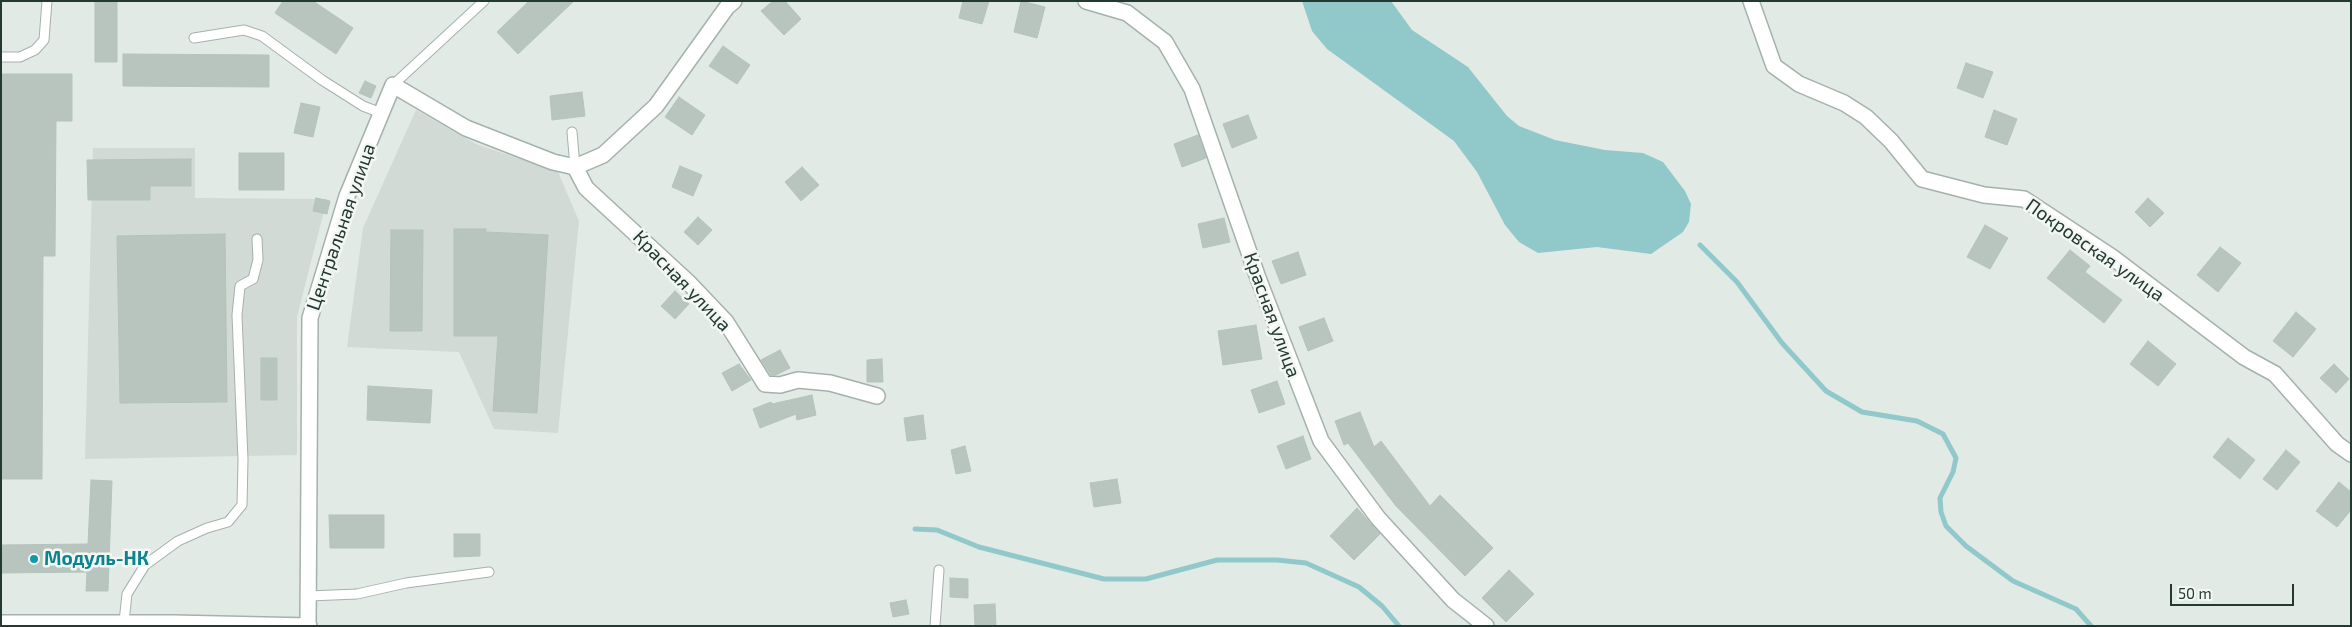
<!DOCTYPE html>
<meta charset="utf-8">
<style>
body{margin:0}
#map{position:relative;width:2352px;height:627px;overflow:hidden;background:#e2eae6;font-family:"Exo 2",sans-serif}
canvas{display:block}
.frame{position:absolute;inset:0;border:2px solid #243931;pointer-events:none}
.scale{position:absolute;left:2170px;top:584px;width:124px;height:22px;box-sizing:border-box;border:2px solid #243931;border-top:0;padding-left:6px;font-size:15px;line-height:18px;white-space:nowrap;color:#243931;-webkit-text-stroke:4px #f2f7f4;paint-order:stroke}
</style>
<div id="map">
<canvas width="2352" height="627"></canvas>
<div class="frame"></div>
<div class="scale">50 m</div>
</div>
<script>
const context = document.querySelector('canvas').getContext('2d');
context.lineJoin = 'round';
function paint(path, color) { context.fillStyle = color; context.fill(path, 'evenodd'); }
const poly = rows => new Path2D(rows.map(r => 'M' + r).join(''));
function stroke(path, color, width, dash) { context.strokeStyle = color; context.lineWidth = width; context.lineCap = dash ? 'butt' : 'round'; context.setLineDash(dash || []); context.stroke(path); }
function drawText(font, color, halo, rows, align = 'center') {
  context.font = font + ' "Exo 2",sans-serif'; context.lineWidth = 5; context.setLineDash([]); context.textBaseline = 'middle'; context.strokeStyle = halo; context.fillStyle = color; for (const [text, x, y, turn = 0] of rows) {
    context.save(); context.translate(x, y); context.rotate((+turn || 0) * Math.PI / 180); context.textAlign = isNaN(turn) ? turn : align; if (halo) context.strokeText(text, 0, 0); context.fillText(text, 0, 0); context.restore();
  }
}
paint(poly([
 [416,110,476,144,558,172,579,221,558,433,494,429,459,352,347,347,363,228],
 [93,148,195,148,195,198,327,199,297,317,297,455,85,459]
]), '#d1dad4');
paint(poly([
 [1302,1,1391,1,1412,30,1468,67,1507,116,1519,126,1555,140,1605,150,1643,153,1663,162,1685,191,1691,204,1689,222,1683,232,1651,254,1597,247,1538,253,1519,242,1505,225,1477,172,1454,141,1327,49,1312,31]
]), '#91c8c9');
stroke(poly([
 [1700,245,1737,282,1782,343,1826,391,1862,412,1917,421,1943,434,1956,458,1953,472,1940,498,1941,512,1946,526,1966,546,2013,581,2076,609,2091,626],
 [915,529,937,530,979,547,1104,579,1146,579,1217,560,1277,560,1306,563,1359,587,1382,606,1399,626]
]), '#91c8c9', 5);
const building = poly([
 [95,1,117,1,117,62,95,62,95,1],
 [283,1,313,1,353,28,336,54,275,13,283,1],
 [529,1,574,1,518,54,497,32,529,1],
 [773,1,785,1,801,19,784,35,761,11,773,1],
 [963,1,989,1,982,24,959,18,963,1],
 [1021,1,1045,7,1037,38,1014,32,1021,1],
 [723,46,750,65,737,84,709,66,723,46],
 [123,54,269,55,269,87,123,86,123,54],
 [1966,63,1993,72,1983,98,1957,88,1966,63],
 [1,74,72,74,72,121,56,121,55,256,43,256,42,479,1,479,1,74],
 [365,81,376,86,371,98,359,93,365,81],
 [582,92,585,116,552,120,550,96,582,92],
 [679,97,705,115,692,135,665,117,679,97],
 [301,103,320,107,313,137,294,133,301,103],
 [1994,110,2017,119,2007,145,1985,137,1994,110],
 [1248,115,1257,138,1232,148,1223,124,1248,115],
 [1198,135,1206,158,1182,167,1174,144,1198,135],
 [239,153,284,153,284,190,239,190,239,153],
 [191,159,191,186,150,186,150,200,88,200,87,160,191,159],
 [680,166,702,175,693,196,672,187,680,166],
 [802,167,819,185,801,201,785,182,802,167],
 [316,198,330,201,327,214,313,211,316,198],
 [2148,198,2164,213,2150,227,2135,212,2148,198],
 [698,217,712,230,698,245,684,232,698,217],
 [1224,218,1230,242,1203,248,1198,224,1224,218],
 [1985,225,2008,238,1990,269,1967,257,1985,225],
 [454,229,486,229,486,232,548,235,537,413,493,411,498,336,454,336,454,229],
 [391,230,423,230,422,331,390,331,391,230],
 [225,234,227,402,120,403,117,236,225,234],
 [2220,247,2241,263,2218,292,2197,275,2220,247],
 [2070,250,2090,266,2085,272,2122,300,2104,323,2047,278,2070,250],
 [1298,252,1306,275,1281,284,1272,261,1298,252],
 [675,291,689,304,675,319,661,306,675,291],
 [2296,312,2316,329,2293,357,2273,341,2296,312],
 [1324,318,1333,341,1308,351,1299,327,1324,318],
 [1256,325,1262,359,1223,365,1218,331,1256,325],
 [2148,341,2176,364,2158,386,2130,364,2148,341],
 [780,350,790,368,776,375,771,375,761,360,780,350],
 [261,358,277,358,277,400,261,400,261,358],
 [882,359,883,382,867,382,867,360,882,359],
 [739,364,751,380,732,391,722,373,739,364],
 [2334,364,2349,379,2336,393,2320,378,2334,364],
 [1277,381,1285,404,1259,413,1251,390,1277,381],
 [368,386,432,390,430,423,367,420,368,386],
 [812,395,816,415,797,420,796,414,760,428,753,409,771,402,772,404,812,395],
 [1360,412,1374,447,1381,441,1430,506,1440,495,1493,548,1465,576,1396,506,1348,443,1344,445,1335,421,1360,412],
 [923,415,926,439,907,441,904,418,923,415],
 [1303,436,1311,459,1286,469,1277,446,1303,436],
 [2228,438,2255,460,2240,479,2213,457,2228,438],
 [965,446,971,471,956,474,951,450,965,446],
 [2286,450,2300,462,2277,490,2263,479,2286,450],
 [1117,479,1121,503,1094,507,1090,483,1117,479],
 [91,480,112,481,108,591,86,591,87,572,1,573,1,545,88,544,91,480],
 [2339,482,2351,492,2351,510,2337,527,2316,511,2339,482],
 [1357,508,1380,534,1354,560,1330,536,1357,508],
 [329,515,384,515,384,548,330,548,329,515],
 [454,534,480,534,480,556,454,557,454,534],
 [1509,570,1534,594,1506,622,1482,598,1509,570],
 [950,578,968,579,968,598,950,597,950,578],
 [906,600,909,614,893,617,890,603,906,600],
 [995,604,996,626,975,626,974,605,995,604]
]);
paint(building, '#b8c5be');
stroke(building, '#b5c3bc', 1);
const lane = poly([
 [194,38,244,30,262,36,322,80,363,106,381,113],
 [1,57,20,57,35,50,44,40,47,1],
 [393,85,484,1],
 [572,132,575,167],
 [309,596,357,594,406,583,489,572],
 [124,622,127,594,145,565,178,541,207,528,228,522,242,505,243,460,237,315,240,286,253,279,258,260,257,239],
 [935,626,939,570]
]);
const street = poly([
 [1086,1,1127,13,1165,42,1192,89,1258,278,1321,441,1378,518,1453,600,1486,626],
 [1751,1,1774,66,1799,84,1844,103,1866,117,1891,141,1922,179,1984,195,2024,199,2112,257,2244,357,2275,374,2337,444,2351,454],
 [575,167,586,188,688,282,726,322,765,384,780,385,798,380,830,383,877,396],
 [1,623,173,623,309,626],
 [308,625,310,318,347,196,393,85,466,128,553,162,575,167,603,155,656,106,727,7,734,1]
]);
stroke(lane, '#a5b1ac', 11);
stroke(street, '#a5b1ac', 18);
stroke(lane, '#fff', 9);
stroke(street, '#fff', 15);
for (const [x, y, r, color] of [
 [34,559,5,"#0f9aa8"]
]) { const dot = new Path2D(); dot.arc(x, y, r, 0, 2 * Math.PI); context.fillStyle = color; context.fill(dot); stroke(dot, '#f2f7f4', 2); }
drawText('19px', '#243931', '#f2f7f4', [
 ["Центральная улица",341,227,-71],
 ["Покровская улица",2095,250,35],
 ["Красная улица",682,281,46],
 ["Красная улица",1272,315,70]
]);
drawText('bold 19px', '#0d838f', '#f2f7f4', [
 ["Модуль-НК",44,559]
], 'left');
</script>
